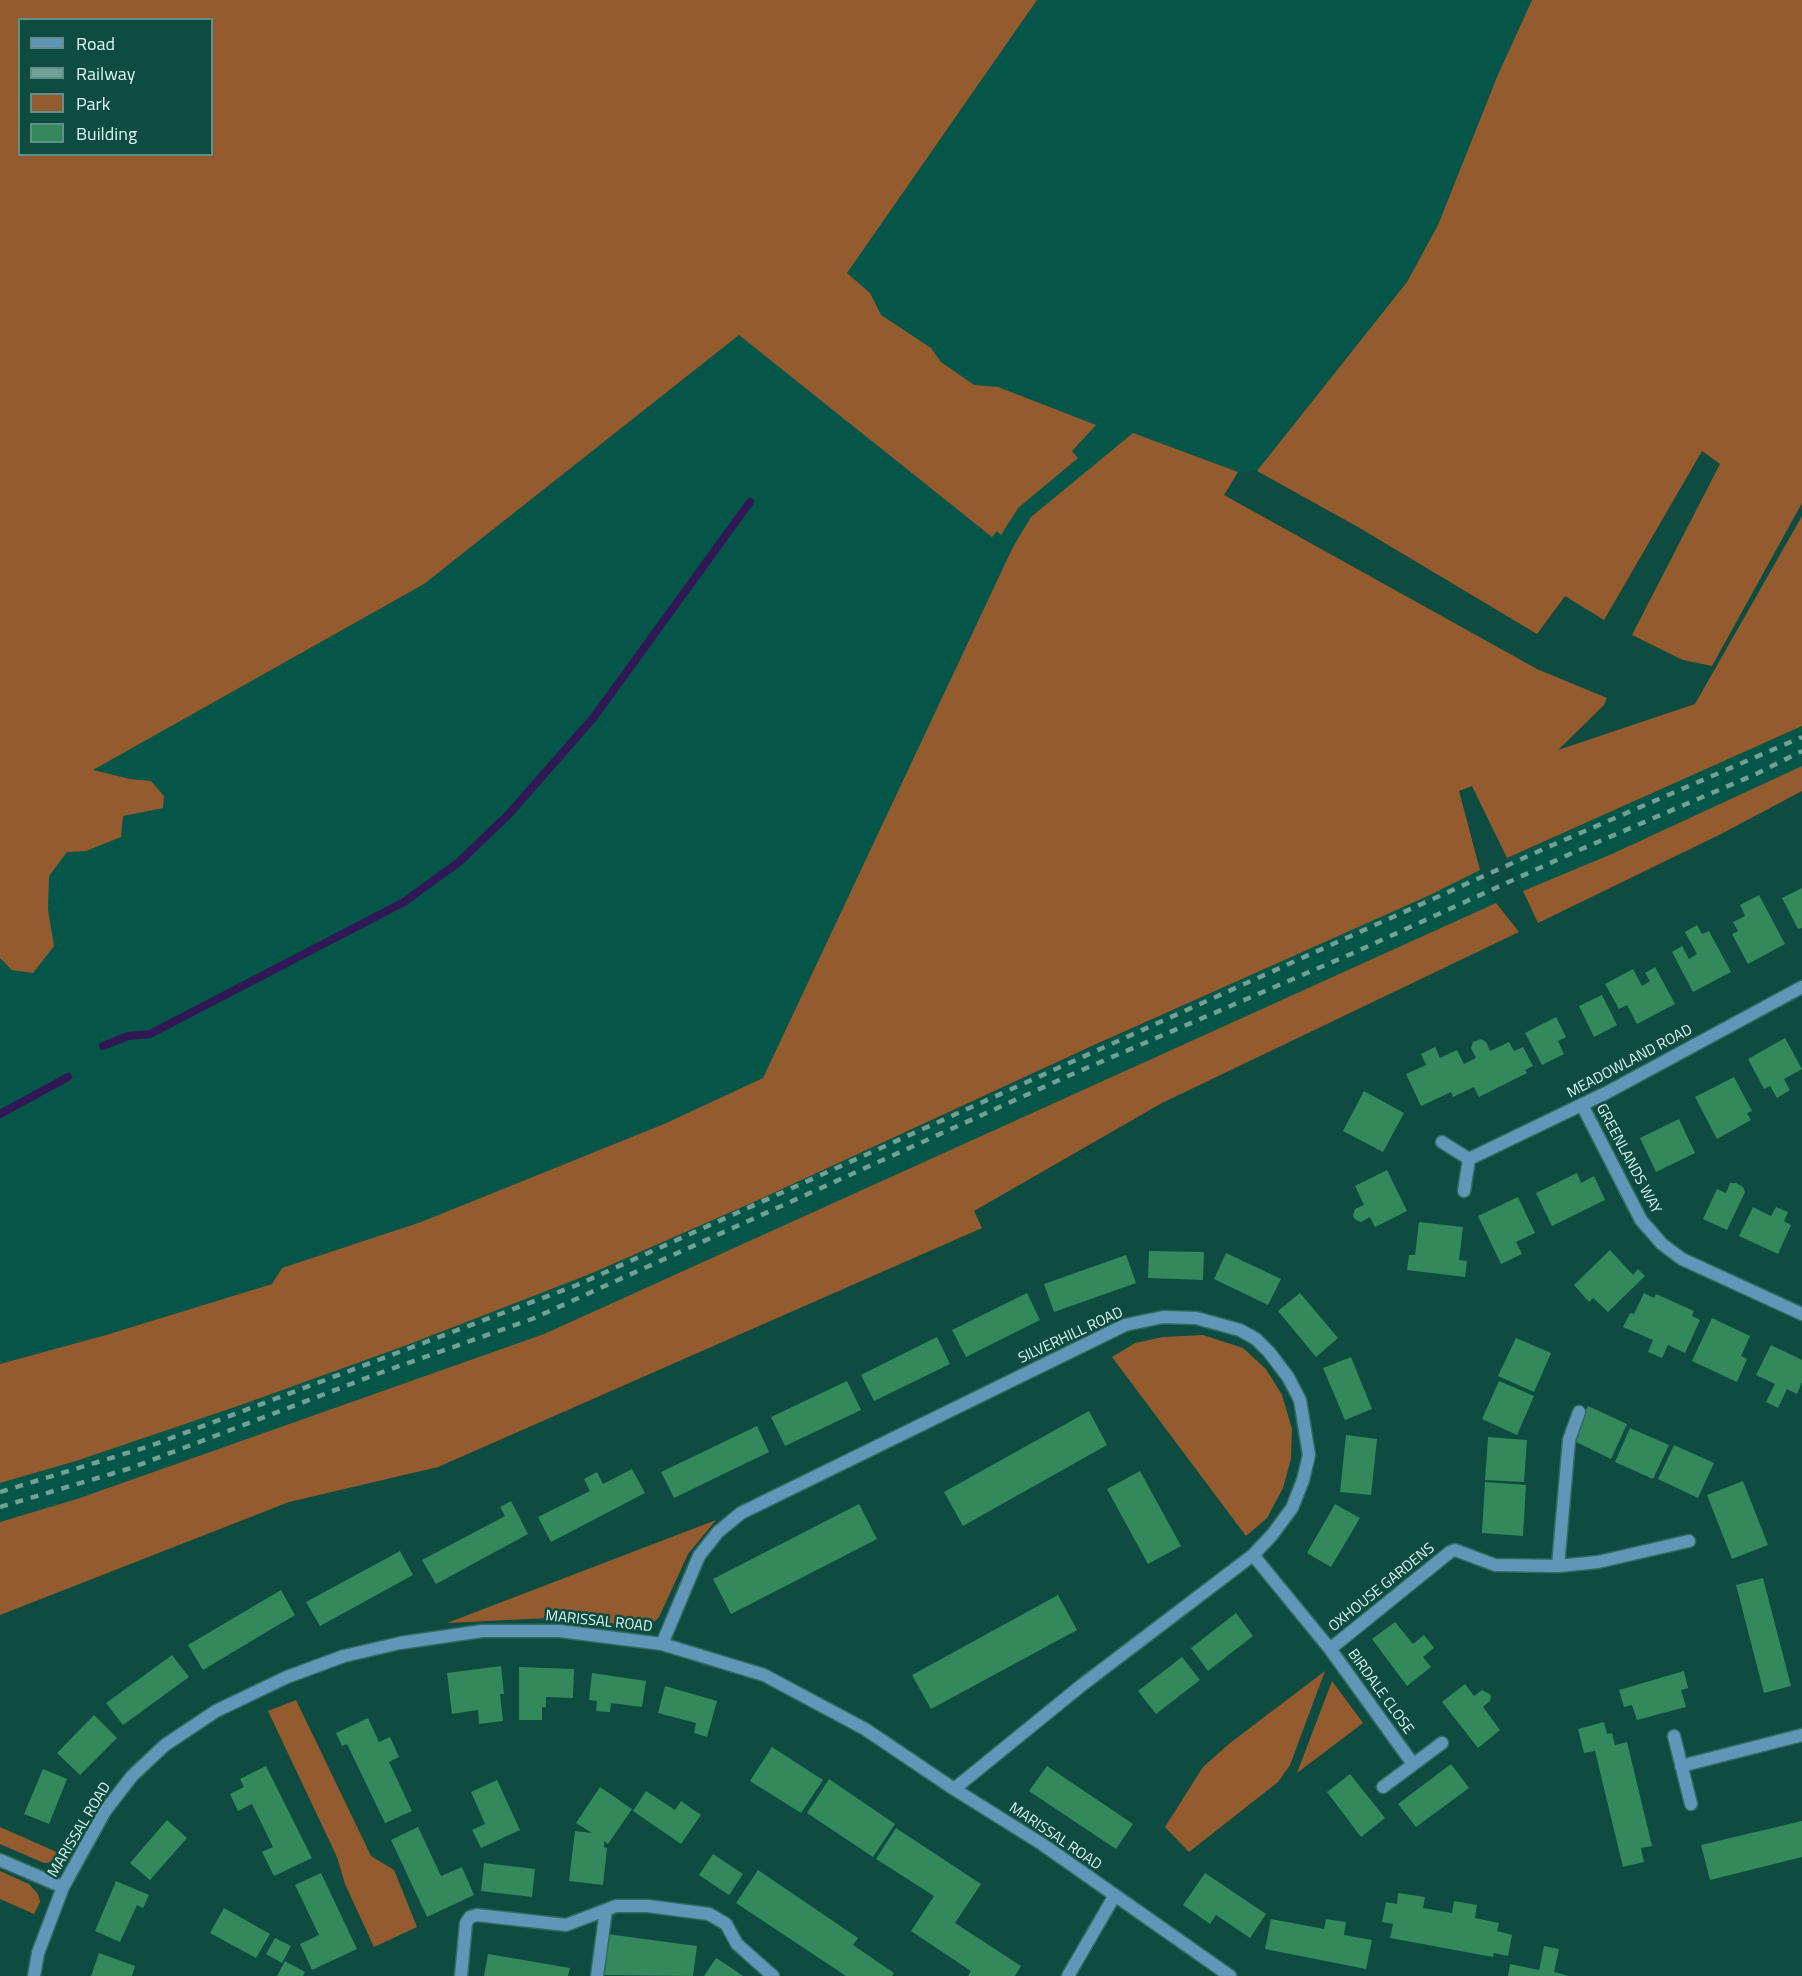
<!DOCTYPE html>
<style>
body{margin:0}
#map{position:relative;width:1802px;height:1976px;overflow:hidden;background:#0e4c41;font-family:"Titillium Web",sans-serif}
canvas{display:block}
.legend{position:absolute;left:18px;top:18px;width:195px;height:138px;box-sizing:border-box;background:#0e4c41;border:2px solid #609087;margin:0;padding:8px 10px;list-style:none;font-size:18px;color:#daf7ef}
.legend li{display:flex;align-items:center;gap:12px;height:30px}
.legend b{width:30px;border:2px solid #609087}
</style>
<div id="map">
<canvas width="1802" height="1976"></canvas>
<ul class="legend">
<li><b style="height:8px;background:#6296b8"></b>Road</li>
<li><b style="height:8px;background:#72a096"></b>Railway</li>
<li><b style="height:16px;background:#945c2e"></b>Park</li>
<li><b style="height:16px;background:#33885c"></b>Building</li>
</ul>
</div>
<script>
const context = document.querySelector('canvas').getContext('2d');
context.lineJoin = 'round';
function paint(path, color) { context.fillStyle = color; context.fill(path, 'evenodd'); }
const poly = rows => new Path2D(rows.map(r => 'M' + r).join(''));
function stroke(path, color, width, dash) { context.strokeStyle = color; context.lineWidth = width; context.lineCap = dash ? 'butt' : 'round'; context.setLineDash(dash || []); context.stroke(path); }
function drawText(font, color, halo, rows, align = 'center') {
  context.font = font + ' "Titillium Web",sans-serif'; context.lineWidth = 5; context.setLineDash([]); context.textBaseline = 'middle'; context.strokeStyle = halo; context.fillStyle = color; for (const [text, x, y, turn = 0] of rows) {
    context.save(); context.translate(x, y); context.rotate((+turn || 0) * Math.PI / 180); context.textAlign = isNaN(turn) ? turn : align; if (halo) context.strokeText(text, 0, 0); context.fillText(text, 0, 0); context.restore();
  }
}
paint(poly([
 [1037,0,1532,0,1497,77,1438,225,1407,282,1257,471,1238,472,1133,434,1031,517,1013,547,763,1078,664,1124,421,1222,282,1268,272,1284,106,1335,0,1364,0,822,424,584,739,335,833,409,870,293,847,273],
 [1802,726,1802,766,1614,853,1523,891,1507,858],
 [1480,870,1496,903,544,1334,77,1499,0,1522,0,1483,76,1461,238,1406,590,1274,756,1201]
]), '#055649');
paint(poly([
 [0,0,1037,0,847,273,870,293,881,315,931,348,941,362,974,385,998,387,1096,425,1072,451,1078,458,1018,508,1001,535,997,531,992,537,739,335,424,584,93,770,130,779,151,781,164,796,163,808,123,816,121,837,86,851,67,852,49,876,48,910,54,946,33,973,12,970,0,958],
 [20,20,212,20,212,154,20,154],
 [1532,0,1802,0,1802,503,1712,666,1683,660,1632,635,1720,464,1702,451,1604,620,1565,596,1537,634,1358,527,1257,471,1407,282,1438,225,1497,77],
 [1133,433,1238,472,1224,495,1537,669,1607,698,1604,705,1558,750,1695,704,1802,516,1802,726,1507,858,1472,786,1459,791,1480,870,1430,895,1094,1045,756,1201,590,1274,407,1345,238,1406,76,1461,0,1483,0,1364,106,1335,272,1284,282,1268,421,1222,664,1124,763,1078,1013,547,1031,517],
 [1802,766,1802,791,1721,834,1538,923,1523,891,1614,853],
 [1496,903,1519,932,1162,1103,974,1211,982,1228,438,1467,289,1502,0,1615,0,1522,77,1499,544,1334],
 [1203,1335,1243,1348,1266,1369,1282,1395,1292,1429,1291,1459,1283,1488,1267,1518,1246,1536,1112,1357,1135,1343,1163,1337],
 [716,1520,688,1554,659,1617,652,1624,638,1627,569,1617,447,1623],
 [1325,1671,1290,1765,1278,1782,1189,1852,1165,1827,1203,1767,1230,1743],
 [1332,1681,1363,1723,1297,1773],
 [296,1700,371,1856,394,1870,417,1927,374,1947,345,1884,337,1857,268,1711],
 [0,1827,61,1854,56,1862,44,1863,0,1844],
 [0,1871,29,1884,38,1894,40,1902,34,1914,0,1899]
]), '#945c2e');
stroke(poly([
 [103,1046,128,1036,150,1034,404,902,459,862,509,814,594,717,750,502],
 [0,1114,68,1077]
]), '#301755', 8);
paint(poly([
 [1802,888,1802,928,1798,929,1782,898],
 [1759,895,1785,944,1748,964,1732,934,1738,931,1733,922,1745,916,1740,905],
 [1697,925,1702,934,1709,931,1731,972,1693,992,1672,952,1682,946,1689,959,1697,954,1685,932],
 [1655,967,1675,1004,1637,1024,1627,1005,1619,1009,1605,984,1633,969,1642,986,1650,981,1645,973],
 [1602,995,1617,1025,1594,1037,1579,1006],
 [1556,1017,1566,1037,1558,1041,1564,1054,1542,1065,1525,1033],
 [1785,1038,1802,1069,1784,1079,1790,1090,1777,1098,1770,1086,1764,1089,1748,1059],
 [1481,1039,1486,1042,1490,1051,1509,1042,1514,1051,1523,1047,1533,1066,1525,1070,1527,1073,1479,1097,1474,1087,1453,1097,1451,1092,1421,1106,1406,1074,1426,1065,1421,1054,1435,1047,1440,1058,1457,1050,1464,1064,1476,1058,1471,1048,1473,1042],
 [1734,1077,1752,1111,1747,1113,1751,1120,1717,1139,1695,1097],
 [1364,1091,1404,1113,1383,1152,1343,1131],
 [1679,1119,1695,1153,1656,1172,1640,1138],
 [1387,1170,1407,1211,1375,1227,1370,1217,1361,1222,1356,1220,1353,1216,1355,1209,1364,1205,1355,1186],
 [1577,1173,1581,1183,1594,1176,1605,1200,1552,1226,1536,1193],
 [1730,1183,1736,1183,1743,1187,1745,1192,1727,1230,1703,1219,1717,1189,1726,1193],
 [1518,1197,1535,1233,1516,1242,1522,1254,1501,1264,1478,1216],
 [1753,1207,1771,1216,1776,1207,1788,1212,1784,1221,1791,1225,1778,1254,1739,1236],
 [1419,1222,1463,1227,1459,1260,1467,1261,1465,1277,1407,1270,1409,1255,1415,1255],
 [1610,1250,1633,1275,1638,1269,1645,1276,1608,1312,1593,1298,1589,1302,1574,1285],
 [1149,1251,1204,1252,1203,1280,1148,1278],
 [1226,1253,1281,1279,1268,1305,1214,1279],
 [1126,1255,1136,1283,1054,1312,1044,1284],
 [1027,1293,1040,1320,966,1357,952,1330],
 [1300,1293,1338,1338,1316,1357,1278,1311],
 [1644,1293,1654,1298,1656,1294,1694,1311,1692,1316,1700,1320,1685,1353,1668,1345,1662,1358,1648,1352,1653,1340,1623,1327,1630,1313,1634,1314],
 [1712,1318,1750,1336,1741,1356,1747,1359,1737,1382,1692,1361],
 [937,1337,950,1364,874,1401,861,1375],
 [1516,1338,1551,1353,1534,1392,1498,1376],
 [1771,1345,1802,1360,1802,1382,1797,1394,1787,1389,1778,1408,1766,1402,1775,1384,1756,1375],
 [1351,1357,1372,1409,1345,1420,1323,1368],
 [847,1381,861,1410,785,1446,771,1417],
 [1499,1381,1534,1396,1517,1435,1482,1419],
 [1588,1406,1627,1424,1611,1459,1572,1440],
 [1089,1411,1107,1445,963,1526,944,1492],
 [757,1426,769,1452,674,1498,661,1472],
 [1630,1428,1669,1445,1653,1479,1615,1462],
 [1346,1435,1377,1439,1371,1495,1340,1492],
 [1488,1437,1527,1440,1524,1482,1485,1480],
 [1674,1445,1714,1463,1698,1498,1658,1479],
 [632,1469,645,1493,551,1542,538,1517,590,1491,584,1479,597,1472,603,1484],
 [1140,1471,1181,1546,1148,1564,1107,1489],
 [1743,1481,1768,1545,1732,1559,1707,1495],
 [1485,1482,1526,1485,1523,1536,1482,1533],
 [511,1501,528,1534,436,1584,422,1560,505,1516,500,1507],
 [859,1504,877,1539,731,1614,713,1579],
 [1335,1504,1360,1518,1331,1567,1307,1553],
 [400,1551,413,1575,320,1626,306,1602],
 [1763,1578,1791,1686,1764,1693,1736,1585],
 [281,1590,295,1615,203,1670,188,1645],
 [1058,1595,1077,1630,931,1709,912,1675],
 [1236,1613,1253,1636,1208,1671,1191,1648],
 [1395,1622,1413,1644,1424,1635,1434,1648,1423,1657,1431,1667,1407,1686,1372,1639],
 [172,1655,189,1677,123,1725,106,1703],
 [1182,1657,1200,1680,1156,1714,1138,1691],
 [501,1666,504,1694,500,1694,503,1721,479,1724,478,1710,452,1714,447,1673],
 [519,1667,574,1669,573,1698,546,1697,546,1707,542,1707,542,1720,519,1720],
 [1684,1671,1688,1688,1681,1690,1686,1707,1637,1720,1632,1705,1624,1707,1619,1690],
 [592,1673,646,1681,642,1707,611,1703,610,1712,596,1711,597,1701,589,1700],
 [1465,1684,1474,1696,1482,1690,1491,1695,1490,1701,1483,1707,1500,1730,1478,1748,1442,1702],
 [665,1686,717,1701,707,1737,694,1733,696,1723,658,1713],
 [94,1715,117,1738,80,1775,57,1753],
 [368,1718,379,1742,390,1737,399,1757,389,1762,412,1811,385,1823,347,1744,342,1746,336,1733],
 [1604,1722,1607,1734,1612,1733,1615,1745,1627,1742,1652,1846,1641,1848,1644,1862,1623,1867,1595,1751,1584,1753,1578,1729],
 [772,1747,823,1780,801,1813,750,1781],
 [1451,1764,1469,1788,1416,1827,1398,1804],
 [266,1766,312,1858,274,1876,262,1852,273,1847,252,1804,238,1811,230,1794,244,1787,240,1779],
 [1047,1766,1133,1824,1116,1849,1029,1791],
 [43,1769,67,1779,49,1824,24,1814],
 [1350,1774,1385,1818,1361,1837,1327,1792],
 [829,1779,895,1824,873,1857,807,1813],
 [497,1780,520,1830,481,1848,472,1830,485,1824,471,1792],
 [600,1787,632,1809,608,1844,604,1841,604,1847,607,1848,603,1885,569,1881,575,1831,592,1833,576,1823],
 [646,1791,675,1810,681,1801,701,1815,681,1844,633,1811],
 [167,1820,187,1838,150,1880,130,1863],
 [1802,1821,1802,1857,1710,1880,1701,1845],
 [418,1827,441,1876,462,1867,474,1895,427,1917,391,1840],
 [896,1828,981,1884,955,1923,1021,1966,1015,1976,968,1976,971,1971,911,1931,934,1896,876,1859],
 [713,1854,743,1874,729,1895,699,1875],
 [484,1863,535,1869,532,1897,481,1891],
 [758,1870,858,1938,853,1945,894,1973,892,1976,846,1976,736,1903],
 [321,1873,357,1949,312,1970,300,1944,319,1935,295,1885],
 [1205,1873,1266,1914,1250,1938,1216,1915,1210,1924,1183,1905],
 [116,1881,149,1895,143,1908,137,1905,120,1942,95,1931],
 [1398,1893,1425,1897,1423,1908,1452,1913,1454,1901,1477,1905,1475,1918,1499,1923,1497,1931,1512,1935,1508,1956,1494,1953,1493,1957,1390,1938,1393,1924,1382,1922,1386,1902,1397,1904],
 [224,1908,270,1934,256,1958,210,1933],
 [1271,1919,1324,1929,1326,1919,1346,1922,1344,1935,1372,1940,1366,1969,1265,1949],
 [607,1934,697,1946,693,1976,602,1975],
 [275,1938,291,1946,282,1963,266,1954],
 [1544,1946,1559,1949,1554,1972,1569,1976,1508,1976,1510,1964,1539,1970],
 [99,1953,135,1966,132,1976,91,1976],
 [488,1954,570,1968,568,1976,484,1976],
 [716,1958,733,1969,743,1976,704,1976],
 [285,1961,305,1972,303,1976,277,1976]
]), '#33885c');
const street = poly([
 [1582,1105,1641,1220,1662,1244,1682,1259,1802,1314],
 [1442,1142,1469,1159,1464,1191],
 [1469,1159,1606,1093,1802,987],
 [1253,1555,1330,1649,1413,1764],
 [1558,1566,1569,1440,1579,1412],
 [662,1644,699,1556,718,1532,741,1513,1125,1325,1163,1317,1196,1318,1240,1330,1256,1339,1269,1352,1288,1377,1300,1400,1309,1455,1303,1480,1292,1508,1272,1535,1253,1555,1082,1685,954,1789],
 [1330,1649,1450,1552,1455,1550,1495,1565,1558,1566,1598,1562,1689,1541],
 [1674,1736,1691,1804],
 [1681,1766,1802,1735],
 [1383,1787,1442,1743],
 [0,1860,63,1887],
 [34,1976,38,1953,63,1887,105,1811,132,1776,165,1745,216,1711,287,1677,344,1656,400,1643,482,1631,560,1631,662,1644,764,1675,865,1729,954,1789,1042,1844,1230,1976],
 [461,1976,466,1923,470,1917,477,1915,566,1925,616,1906,648,1906,709,1914,726,1924,737,1944,773,1976],
 [597,1976,606,1910],
 [1068,1976,1115,1895]
]);
stroke(street, '#336b60', 15);
stroke(street, '#6296b8', 12);
stroke(poly([
 [0,1492,150,1446,577,1285,1548,847,1802,737],
 [0,1507,131,1468,377,1374,532,1319,1068,1076,1351,954,1570,854,1756,774,1802,751]
]), '#72a096', 4.5, [8, 8]);
drawText('15px', '#daf7ef', '#0e4c41', [
 ["MEADOWLAND ROAD",1630,1062,-28],
 ["GREENLANDS WAY",1628,1159,62],
 ["SILVERHILL ROAD",1071,1336,-25],
 ["OXHOUSE GARDENS",1382,1588,-39],
 ["MARISSAL ROAD",599,1622,6],
 ["BIRDALE CLOSE",1380,1692,54],
 ["MARISSAL ROAD",80,1830,-59],
 ["MARISSAL ROAD",1055,1837,34]
]);
</script>
